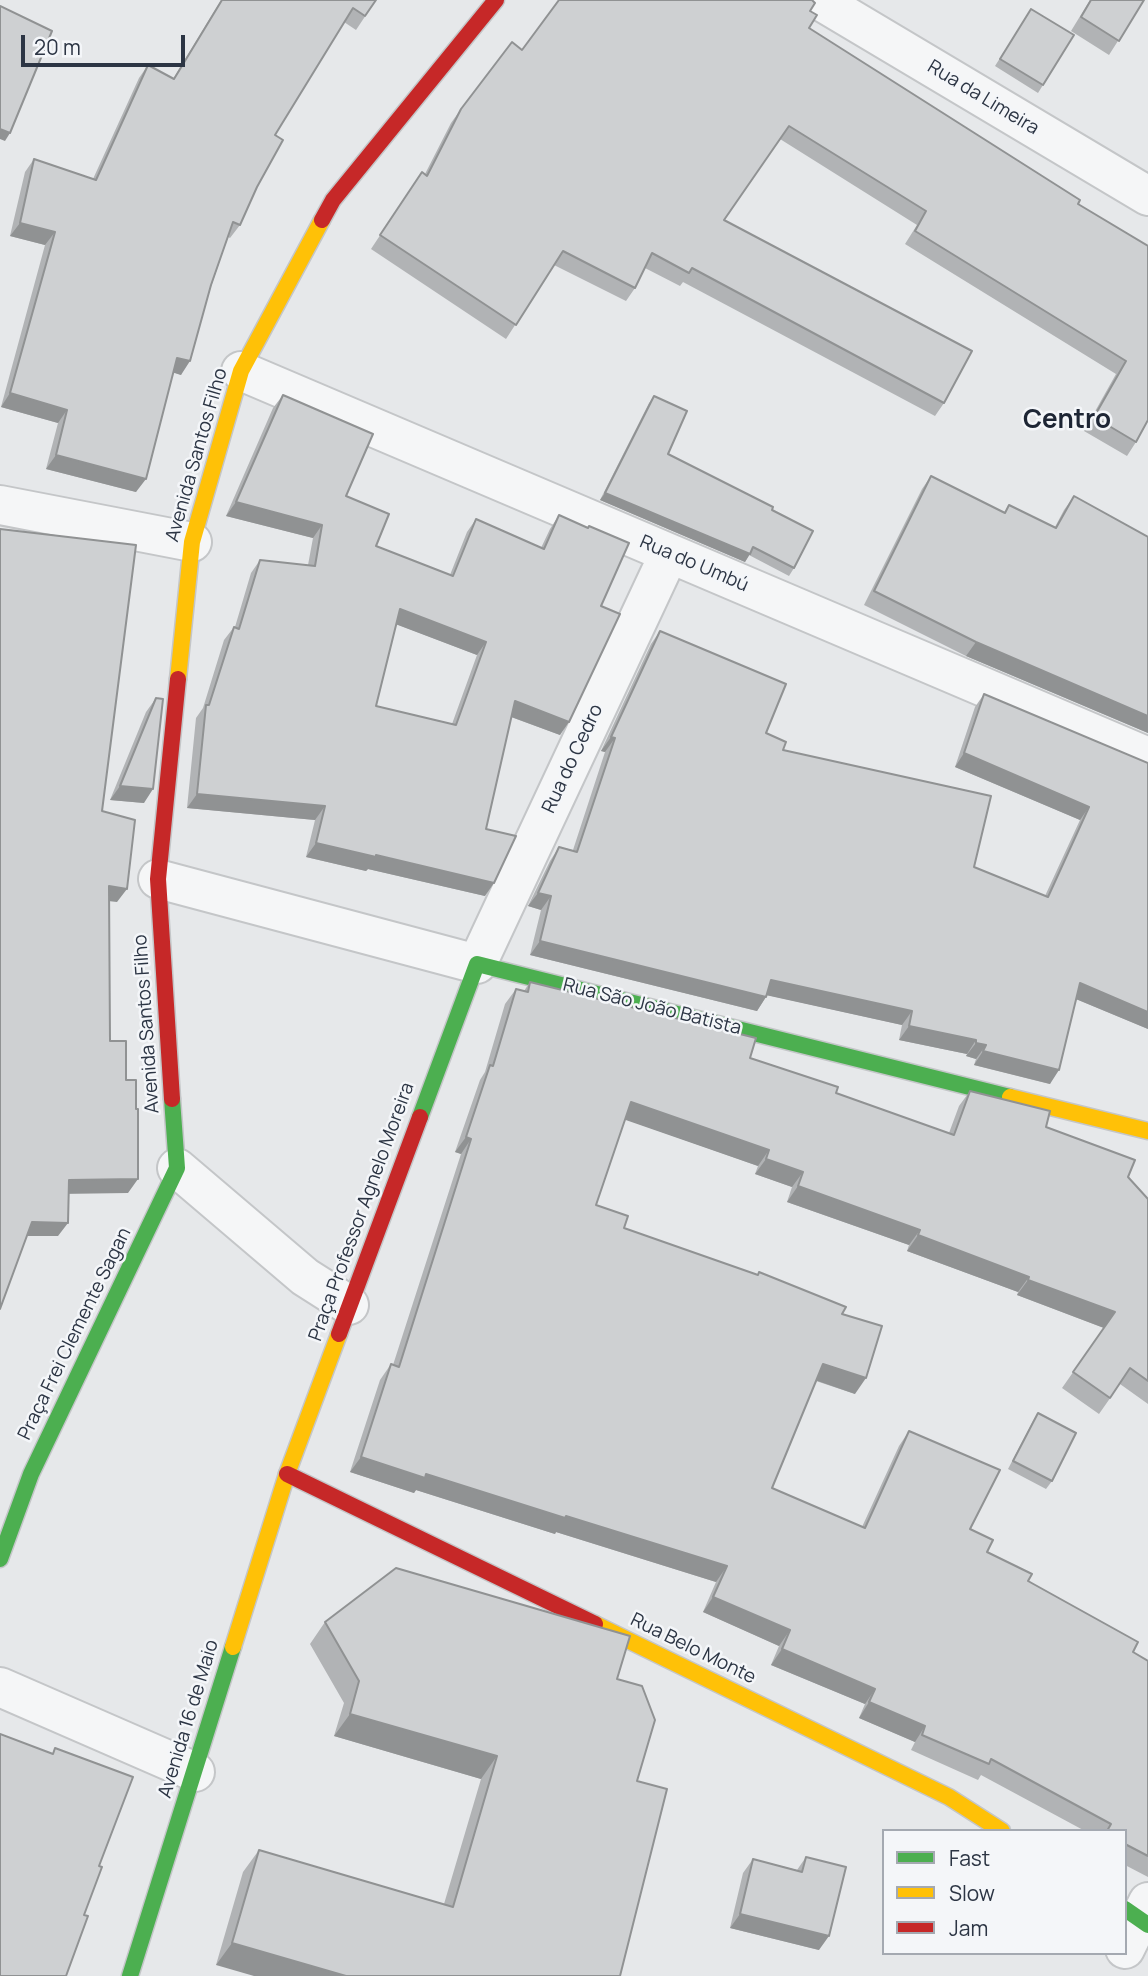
<!DOCTYPE html>
<meta charset="utf-8">
<style>
body{margin:0}
#map{position:relative;width:1148px;height:1976px;overflow:hidden;background:#e6e8ea;font-family:Manrope,sans-serif}
canvas{display:block}
.legend{position:absolute;left:882px;top:1829px;width:245px;height:126px;box-sizing:border-box;background:#f4f6f9;border:2px solid #a4a9b1;margin:0;padding:9px 12px;list-style:none;font-size:21px;color:#2c3544}
.legend li{display:flex;align-items:center;gap:14px;height:35px}
.legend b{width:35px;border:2px solid #a4a9b1}
.scale{position:absolute;left:21px;top:35px;width:164px;height:32px;box-sizing:border-box;border:4px solid #2c3544;border-top:0;padding-left:9px;font-size:21px;line-height:24px;white-space:nowrap;color:#2c3544;-webkit-text-stroke:5px #f4f6f9;paint-order:stroke}
</style>
<div id="map">
<canvas width="1148" height="1976"></canvas>
<ul class="legend">
<li><b style="height:9px;background:#4caf50"></b>Fast</li>
<li><b style="height:9px;background:#ffc107"></b>Slow</li>
<li><b style="height:9px;background:#c62828"></b>Jam</li>
</ul>
<div class="scale">20 m</div>
</div>
<script>
const context = document.querySelector('canvas').getContext('2d');
context.lineJoin = 'round';
const poly = rows => new Path2D(rows.map(r => 'M' + r).join(''));
function stroke(path, color, width, dash) { context.strokeStyle = color; context.lineWidth = width; context.lineCap = dash ? 'butt' : 'round'; context.setLineDash(dash || []); context.stroke(path); }
function paint(path, color) { context.fillStyle = color; context.fill(path, 'evenodd'); }
function drawText(font, color, halo, rows, align = 'center') {
  context.font = font + ' Manrope,sans-serif'; context.lineWidth = 5; context.setLineDash([]); context.textBaseline = 'middle'; context.strokeStyle = halo; context.fillStyle = color; for (const [text, x, y, turn = 0] of rows) {
    context.save(); context.translate(x, y); context.rotate((+turn || 0) * Math.PI / 180); context.textAlign = isNaN(turn) ? turn : align; if (halo) context.strokeText(text, 0, 0); context.fillText(text, 0, 0); context.restore();
  }
}
const street = poly([
 [819,0,1148,196],
 [241,371,1148,757],
 [0,505,192,542],
 [158,879,477,964,669,554],
 [177,1168,305,1277,349,1305],
 [0,1687,195,1772],
 [1125,1949,1148,1902]
]);
const fast = poly([
 [420,1117,477,964,1010,1097],
 [0,1559,31,1474,177,1168,172,1099],
 [1125,1909,1148,1925],
 [130,1976,233,1647]
]);
const slow = poly([
 [178,679,192,542,241,371,322,220],
 [1010,1097,1148,1131],
 [595,1624,949,1797,1002,1831],
 [233,1647,287,1474,339,1334]
]);
const jam = poly([
 [322,220,333,200,496,0],
 [172,1099,158,879,178,679],
 [339,1334,420,1117],
 [287,1474,595,1624]
]);
stroke(street, '#c4c6c8', 42);
stroke(fast, '#c4c6c8', 19);
stroke(slow, '#c4c6c8', 19);
stroke(jam, '#c4c6c8', 19);
stroke(street, '#f5f6f7', 38);
stroke(fast, '#4caf50', 16);
stroke(slow, '#ffc107', 16);
stroke(jam, '#c62828', 16);
paint(poly([
 [221,0,376,0,356,30,344,22,275,135,257,187,240,225,230,238,228,237,181,375,173,372,136,492,46,469,58,423,1,407,45,245,10,236,25,172,34,159,93,179,139,78,148,65,173,79],
 [1090,0,1144,0,1109,55,1071,31],
 [1031,9,1043,85,1038,93,995,66],
 [810,11,809,28,1078,204,1148,246,1136,442,1127,456,1084,431,1116,374,905,244,917,225,780,139,724,220,944,403,935,416,683,282,680,286,645,268,635,288,626,301,554,265,506,339,371,249,422,172,425,174,451,123,461,109,522,50],
 [283,395,376,546,450,575,467,532,476,519,541,548,550,529,559,515,601,606,560,735,511,717,486,829,485,896,368,869,366,871,306,857,315,820,187,808,196,718,203,708,224,640,234,627,235,627,251,573,260,560,308,565,313,538,226,516,273,408],
 [396,624,477,655,452,724,376,706],
 [654,396,668,454,772,510,794,568,789,576,749,555,745,562,600,500,649,403],
 [931,476,1004,513,1009,505,1055,527,1064,510,1074,496,1148,537,1148,733,966,656,864,605,922,489],
 [660,631,783,750,974,867,1045,896,1080,820,955,767,975,707,984,694,1148,763,1148,1029,1076,999,1050,1084,974,1065,976,1059,966,1056,967,1054,899,1040,902,1025,767,995,757,1011,530,955,541,910,528,906,550,861,559,847,573,850,605,752,601,751,651,644],
 [156,698,144,803,110,800,146,712],
 [530,982,750,1058,836,1093,949,1133,959,1106,970,1091,1046,1127,1128,1177,1148,1199,1148,1404,1120,1384,1099,1414,1062,1388,1104,1328,1017,1295,1018,1292,907,1251,909,1245,787,1202,792,1187,755,1174,758,1166,625,1119,596,1205,624,1228,757,1275,759,1272,842,1314,855,1394,816,1381,772,1488,862,1527,899,1446,909,1431,970,1529,987,1552,1133,1652,1148,1661,1148,1877,1125,1865,1125,1831,1085,1831,981,1775,978,1780,911,1750,915,1742,859,1718,865,1704,771,1665,779,1646,703,1612,716,1582,556,1532,555,1534,416,1490,414,1493,350,1472,380,1380,391,1364,393,1365,461,1154,455,1152,480,1080,485,1072,505,1004,516,989,524,991],
 [1038,1413,1052,1481,1046,1489,1008,1469,1033,1421],
 [325,1622,617,1679,637,1781,620,1976,216,1965,243,1872,259,1850,444,1904,481,1779,334,1736,344,1703,310,1644],
 [806,1857,819,1950,730,1928,743,1873,753,1859,797,1870]
]), '#b1b3b5');
paint(poly([
 [0,129,10,133,5,141,0,139],
 [20,223,55,232,45,245,10,236],
 [177,358,190,361,181,375,168,371],
 [10,393,67,410,58,423,1,407],
 [56,455,146,479,136,492,46,469],
 [605,493,750,554,745,562,600,500],
 [236,502,322,525,313,538,226,516],
 [400,609,486,642,477,655,390,622],
 [976,642,1148,716,1148,733,966,656],
 [515,701,569,722,560,735,506,715],
 [611,737,615,738,605,752,601,751],
 [964,753,1089,807,1080,820,955,767],
 [120,786,153,789,144,803,110,800],
 [197,794,325,806,315,820,187,808],
 [316,843,376,855,494,883,485,896,368,869,366,871,306,857],
 [109,886,127,889,117,902,99,900],
 [538,893,551,896,541,910,528,906],
 [540,941,766,997,757,1011,530,955],
 [771,980,912,1011,902,1025,761,994],
 [1080,983,1148,1012,1148,1029,1071,997],
 [909,1026,976,1040,967,1054,899,1040],
 [976,1043,986,1045,976,1059,966,1056],
 [983,1051,1059,1070,1050,1084,974,1065],
 [631,1102,769,1150,758,1166,620,1118],
 [466,1137,471,1139,461,1154,455,1152],
 [766,1159,803,1172,792,1187,755,1174],
 [138,1179,128,1193,59,1194,69,1180],
 [798,1186,920,1230,909,1245,787,1202],
 [32,1222,68,1223,58,1236,22,1236],
 [918,1235,1029,1277,1018,1292,907,1251],
 [1028,1280,1115,1312,1104,1328,1017,1295],
 [823,1364,866,1378,855,1394,812,1379],
 [361,1457,426,1474,566,1516,727,1566,716,1582,556,1532,555,1534,416,1490,414,1493,350,1472],
 [713,1597,790,1630,779,1646,703,1612],
 [782,1649,875,1689,865,1704,771,1665],
 [869,1702,925,1726,915,1742,859,1718],
 [350,1714,497,1756,481,1779,334,1736],
 [740,1914,829,1936,819,1950,730,1928],
 [232,1943,346,1976,254,1976,216,1965]
]), '#909293');
const building = poly([
 [222,0,376,0,365,16,353,8,275,135,283,140,257,187,240,225,233,222,211,285,190,361,177,358,146,479,56,455,67,410,10,393,55,232,20,223,34,159,96,180,148,65,174,79,222,0],
 [559,0,812,0,815,3,810,11,817,15,809,28,1080,200,1078,204,1148,246,1148,420,1136,442,1094,417,1126,361,915,231,926,211,789,126,724,220,972,351,944,403,692,268,689,273,652,253,635,288,563,251,516,325,380,235,422,172,427,176,461,109,512,42,522,50,559,0],
 [1091,0,1144,0,1119,41,1081,17,1091,0],
 [0,6,52,31,10,133,0,129,0,6],
 [1031,9,1074,35,1043,85,1000,59,1031,9],
 [283,395,373,434,346,496,389,514,376,546,453,576,476,519,544,549,559,515,588,528,589,526,629,543,601,606,620,614,569,722,515,701,486,829,516,836,494,883,376,855,376,857,316,843,325,806,197,794,206,705,209,705,234,627,239,629,260,560,315,566,322,525,236,502,283,395],
 [400,609,486,642,456,725,376,706,400,609],
 [654,396,687,411,668,454,773,507,772,510,813,531,794,568,753,547,750,554,605,493,654,396],
 [931,476,1005,513,1009,505,1056,528,1074,496,1148,537,1148,716,976,642,874,591,931,476],
 [0,529,136,545,102,811,135,820,127,889,109,886,110,1041,126,1041,126,1080,136,1080,136,1109,138,1109,138,1179,69,1180,68,1223,32,1222,0,1309,0,529],
 [660,631,786,684,766,733,786,742,783,750,991,796,974,867,1048,897,1089,807,964,753,984,694,1148,763,1148,1012,1080,983,1059,1070,983,1051,986,1045,976,1043,976,1040,909,1026,912,1011,771,980,766,997,540,941,551,896,538,893,559,847,577,852,615,738,611,737,660,631],
 [156,698,163,699,153,789,120,786,156,698],
 [530,982,756,1038,750,1058,838,1087,836,1093,954,1135,970,1091,1050,1111,1046,1127,1135,1160,1128,1177,1148,1199,1148,1381,1130,1368,1110,1398,1073,1372,1115,1312,1028,1280,1029,1277,918,1235,920,1230,798,1186,803,1172,766,1159,769,1150,631,1102,596,1205,628,1216,624,1228,758,1275,759,1272,846,1307,842,1314,882,1326,866,1378,823,1364,772,1488,865,1528,909,1431,1000,1470,970,1529,993,1540,987,1552,1032,1574,1028,1581,1138,1642,1133,1652,1148,1661,1148,1856,1125,1844,1125,1831,1107,1831,1111,1824,991,1759,989,1764,922,1735,925,1726,869,1702,875,1689,782,1649,790,1630,713,1597,727,1566,566,1516,565,1518,426,1474,425,1478,361,1457,391,1364,399,1367,471,1139,466,1137,490,1065,493,1066,516,989,528,992,530,982],
 [1038,1413,1076,1433,1052,1481,1013,1461,1038,1413],
 [396,1568,630,1636,617,1679,642,1686,655,1720,637,1781,667,1789,620,1976,346,1976,232,1943,259,1850,453,1907,497,1756,350,1714,359,1681,325,1622,396,1568],
 [0,1734,53,1754,55,1748,133,1777,99,1866,102,1867,84,1915,88,1916,66,1976,0,1976,0,1734],
 [806,1857,846,1867,829,1936,740,1914,753,1859,802,1872,806,1857]
]);
paint(building, '#ced0d2');
stroke(building, '#909293', 2);
drawText('19px', '#2c3544', '#f4f6f9', [
 ["Rua da Limeira",983,98,31],
 ["Avenida Santos Filho",197,455,-74],
 ["Rua do Umbú",694,564,23],
 ["Rua do Cedro",573,759,-65],
 ["Rua São João Batista",652,1007,14],
 ["Avenida Santos Filho",147,1024,-94],
 ["Praça Professor Agnelo Moreira",362,1212,-70],
 ["Praça Frei Clemente Sagan",75,1334,-64],
 ["Rua Belo Monte",693,1649,26],
 ["Avenida 16 de Maio",189,1719,-73]
]);
drawText('bold 26px', '#1e2635', '#f4f6f9', [
 ["Centro",1067,421]
]);
</script>
